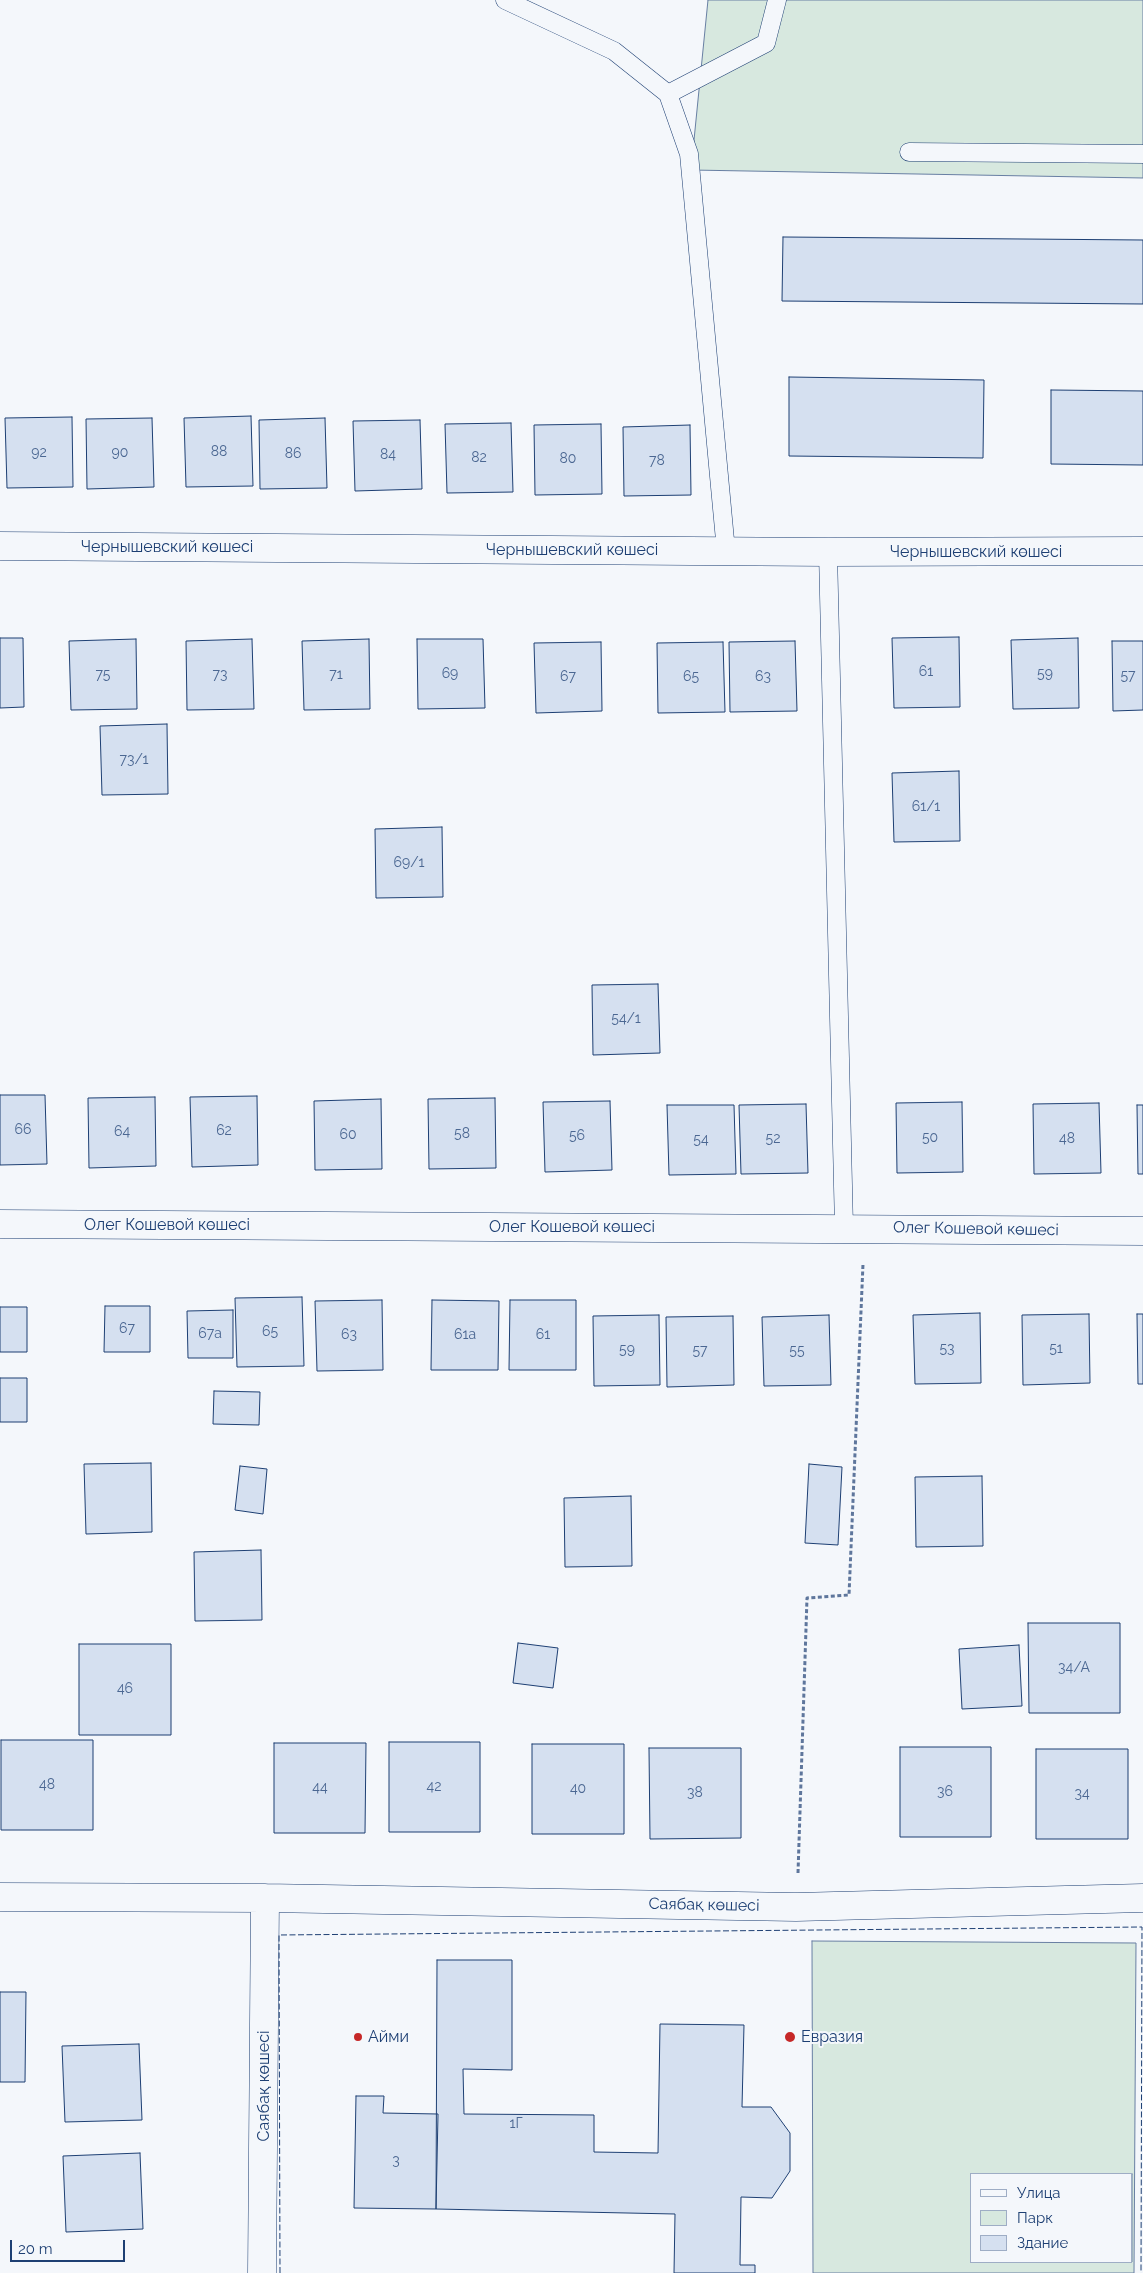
<!DOCTYPE html>
<meta charset="utf-8">
<style>
body{margin:0}
#map{position:relative;width:1143px;height:2273px;overflow:hidden;background:#f4f7fb;font-family:Raleway,sans-serif}
canvas{display:block}
.legend{position:absolute;left:970px;top:2173px;width:162px;height:90px;box-sizing:border-box;background:#f4f7fb;border:1px solid #9eadc5;margin:0;padding:6px 9px;list-style:none;font-size:15px;color:#1d3f73}
.legend li{display:flex;align-items:center;gap:10px;height:25px}
.legend b{width:25px;border:1px solid #9eadc5}
.scale{position:absolute;left:10px;top:2240px;width:115px;height:22px;box-sizing:border-box;border:2px solid #1d3f73;border-top:0;padding-left:6px;font-size:15px;line-height:18px;white-space:nowrap;color:#1d3f73;-webkit-text-stroke:4px #f4f7fb;paint-order:stroke}
</style>
<div id="map">
<canvas width="1143" height="2273"></canvas>
<ul class="legend">
<li><b style="height:6px;background:#f4f7fb"></b>Улица</li>
<li><b style="height:14px;background:#d7e8df"></b>Парк</li>
<li><b style="height:14px;background:#d5e0f0"></b>Здание</li>
</ul>
<div class="scale">20 m</div>
</div>
<script>
const context = document.querySelector('canvas').getContext('2d');
context.lineJoin = 'round';
function paint(path, color) { context.fillStyle = color; context.fill(path, 'evenodd'); }
const poly = rows => new Path2D(rows.map(r => 'M' + r).join(''));
function stroke(path, color, width, dash) { context.strokeStyle = color; context.lineWidth = width; context.lineCap = dash ? 'butt' : 'round'; context.setLineDash(dash || []); context.stroke(path); }
function drawText(font, color, halo, rows, align = 'center') {
  context.font = font + ' Raleway,sans-serif'; context.lineWidth = 4; context.setLineDash([]); context.textBaseline = 'middle'; context.strokeStyle = halo; context.fillStyle = color; for (const [text, x, y, turn = 0] of rows) {
    context.save(); context.translate(x, y); context.rotate((+turn || 0) * Math.PI / 180); context.textAlign = isNaN(turn) ? turn : align; if (halo) context.strokeText(text, 0, 0); context.fillText(text, 0, 0); context.restore();
  }
}
const green = poly([
 [708,0,1143,0,1143,178,691,170,708,0],
 [812,1941,1136,1943,1134,2273,813,2273,812,1941],
 [1132,2174,1132,2262,972,2262,972,2174,1132,2174]
]);
paint(green, '#d7e8df');
stroke(green, '#687fa3', 1);
const building = poly([
 [783,237,1143,240,1143,304,782,301,783,237],
 [789,377,984,380,983,458,789,456,789,377],
 [1051,390,1143,391,1143,465,1051,464,1051,390],
 [251,416,253,486,186,487,184,418,251,416],
 [72,417,73,487,7,488,5,418,72,417],
 [152,418,154,487,87,489,86,419,152,418],
 [325,418,327,488,260,489,259,420,325,418],
 [420,420,422,489,355,491,353,421,420,420],
 [511,423,513,492,447,493,445,424,511,423],
 [601,424,602,494,535,495,534,425,601,424],
 [690,425,691,495,624,496,623,427,690,425],
 [959,637,960,707,894,708,892,638,959,637],
 [0,638,23,638,24,707,0,708,0,638],
 [1078,638,1079,708,1013,709,1011,640,1078,638],
 [136,639,137,709,71,710,69,641,136,639],
 [252,639,254,709,187,710,186,641,252,639],
 [369,639,370,709,304,710,302,641,369,639],
 [417,639,483,639,485,708,418,709,417,639],
 [795,641,797,711,730,712,729,642,795,641],
 [1112,641,1143,641,1143,710,1113,711,1112,641],
 [601,642,602,711,536,713,534,643,601,642],
 [723,642,725,712,658,713,657,643,723,642],
 [167,724,168,794,102,795,100,726,167,724],
 [959,771,960,841,894,842,892,773,959,771],
 [442,827,443,897,376,898,375,829,442,827],
 [658,984,660,1053,593,1055,592,985,658,984],
 [0,1095,45,1095,47,1164,0,1165,0,1095],
 [257,1096,258,1165,192,1167,190,1097,257,1096],
 [155,1097,156,1166,89,1168,88,1098,155,1097],
 [495,1098,496,1168,429,1169,428,1099,495,1098],
 [381,1099,382,1169,315,1170,314,1101,381,1099],
 [610,1101,612,1170,545,1172,543,1102,610,1101],
 [962,1102,963,1172,897,1173,896,1103,962,1102],
 [1099,1103,1101,1173,1034,1174,1033,1104,1099,1103],
 [806,1104,808,1173,741,1174,739,1105,806,1104],
 [667,1105,734,1105,736,1174,669,1175,667,1105],
 [1137,1105,1143,1105,1143,1174,1138,1174,1137,1105],
 [302,1297,304,1366,237,1367,235,1298,302,1297],
 [382,1300,383,1370,317,1371,315,1301,382,1300],
 [432,1300,499,1301,498,1370,431,1370,432,1300],
 [510,1300,576,1300,576,1370,509,1370,510,1300],
 [105,1306,150,1306,150,1352,104,1352,105,1306],
 [0,1307,27,1307,27,1352,0,1352,0,1307],
 [233,1310,233,1358,188,1358,187,1311,233,1310],
 [980,1313,981,1383,915,1384,913,1315,980,1313],
 [1089,1314,1090,1383,1023,1385,1022,1315,1089,1314],
 [1137,1314,1143,1314,1143,1384,1138,1384,1137,1314],
 [659,1315,660,1385,594,1386,593,1316,659,1315],
 [829,1315,831,1385,764,1386,762,1317,829,1315],
 [733,1316,734,1385,667,1387,666,1317,733,1316],
 [0,1378,27,1378,27,1422,0,1422,0,1378],
 [214,1391,260,1392,259,1425,213,1424,214,1391],
 [151,1463,152,1532,86,1534,84,1464,151,1463],
 [809,1464,842,1467,838,1545,805,1543,809,1464],
 [240,1466,267,1469,263,1514,235,1510,240,1466],
 [982,1476,983,1546,916,1547,915,1477,982,1476],
 [631,1496,632,1566,565,1567,564,1498,631,1496],
 [261,1550,262,1620,195,1621,194,1552,261,1550],
 [1028,1623,1120,1623,1120,1713,1029,1713,1028,1623],
 [518,1643,558,1648,553,1688,513,1683,518,1643],
 [79,1644,171,1644,171,1735,79,1735,79,1644],
 [1019,1645,1022,1706,962,1709,959,1649,1019,1645],
 [1,1740,93,1740,93,1830,1,1830,1,1740],
 [389,1742,480,1742,480,1832,389,1832,389,1742],
 [274,1743,366,1743,365,1833,274,1833,274,1743],
 [532,1744,624,1744,624,1834,532,1834,532,1744],
 [900,1747,991,1747,991,1837,900,1837,900,1747],
 [649,1748,741,1748,741,1838,650,1839,649,1748],
 [1036,1749,1128,1749,1128,1839,1036,1839,1036,1749],
 [437,1960,512,1960,512,2070,463,2069,464,2114,594,2115,594,2152,658,2153,660,2024,744,2025,742,2107,771,2107,790,2133,790,2171,772,2198,741,2197,740,2265,755,2265,755,2273,674,2273,675,2214,436,2209,437,1960],
 [0,1992,26,1992,25,2082,0,2082,0,1992],
 [139,2044,142,2120,65,2122,62,2046,139,2044],
 [356,2096,384,2096,383,2113,438,2114,436,2209,354,2208,356,2096],
 [140,2153,143,2229,66,2232,63,2156,140,2153]
]);
paint(building, '#d5e0f0');
stroke(building, '#1d3f73', 1);
const lane = poly([
 [505,0,614,51,668,94,689,154,726,551],
 [668,94,766,43,777,0],
 [909,152,1143,154],
 [828,552,844,1228]
]);
const street = poly([
 [0,1224,1143,1231],
 [0,1897,265,1898,796,1907,1143,1898],
 [262,2273,265,1898]
]);
const secondary = poly([
 [0,546,828,552,1143,551]
]);
stroke(lane, '#1d3f73', 19);
stroke(street, '#1d3f73', 29);
stroke(secondary, '#1d3f73', 29);
stroke(poly([
 [798,1873,807,1598,849,1595,863,1264]
]), '#5e769c', 3, [4, 2.5]);
stroke(lane, '#f4f7fb', 18);
stroke(street, '#f4f7fb', 28);
stroke(secondary, '#f4f7fb', 28);
stroke(poly([
 [280,2273,279,1935,1142,1927,1141,2273]
]), '#1d3f73', 1, [6, 2.5]);
for (const [x, y, r, color] of [
 [358,2037,5,"#c62828"],
 [790,2037,6,"#c62828"]
]) { const dot = new Path2D(); dot.arc(x, y, r, 0, 2 * Math.PI); context.fillStyle = color; context.fill(dot); stroke(dot, '#f4f7fb', 2); }
drawText('14px', '#4b6792', null, [
 ["88",219,452],
 ["92",39,453],
 ["90",120,453],
 ["86",293,454],
 ["84",388,455],
 ["82",479,458],
 ["80",568,459],
 ["78",657,461],
 ["61",926,672],
 ["69",450,674],
 ["59",1045,674],
 ["75",103,675],
 ["73",220,675],
 ["71",336,675],
 ["57",1128,676],
 ["67",568,677],
 ["65",691,677],
 ["63",763,677],
 ["73/1",134,760],
 ["61/1",926,807],
 ["69/1",409,863],
 ["54/1",626,1019],
 ["66",23,1130],
 ["62",224,1131],
 ["64",122,1132],
 ["58",462,1134],
 ["60",348,1135],
 ["56",577,1136],
 ["50",930,1138],
 ["52",773,1139],
 ["48",1067,1139],
 ["54",701,1140],
 ["67",127,1329],
 ["65",270,1332],
 ["67а",210,1334],
 ["63",349,1335],
 ["61а",465,1335],
 ["61",543,1335],
 ["53",947,1349],
 ["51",1056,1349],
 ["59",627,1350],
 ["57",700,1351],
 ["55",797,1351],
 ["34/А",1074,1668],
 ["46",125,1689],
 ["48",47,1785],
 ["42",434,1787],
 ["44",320,1788],
 ["40",578,1789],
 ["36",945,1792],
 ["38",695,1793],
 ["34",1082,1794],
 ["1Г",516,2124],
 ["3",396,2161]
]);
drawText('16px', '#1d3f73', '#f4f7fb', [
 ["Чернышевский көшесі",167,547],
 ["Чернышевский көшесі",572,550],
 ["Чернышевский көшесі",976,552],
 ["Олег Кошевой көшесі",167,1225],
 ["Олег Кошевой көшесі",572,1227],
 ["Олег Кошевой көшесі",976,1229,1],
 ["Саябақ көшесі",704,1905,1],
 ["Саябақ көшесі",264,2086,-90]
]);
drawText('16px', '#1d3f73', '#f4f7fb', [
 ["Айми",368,2037],
 ["Евразия",801,2037]
], 'left');
</script>
